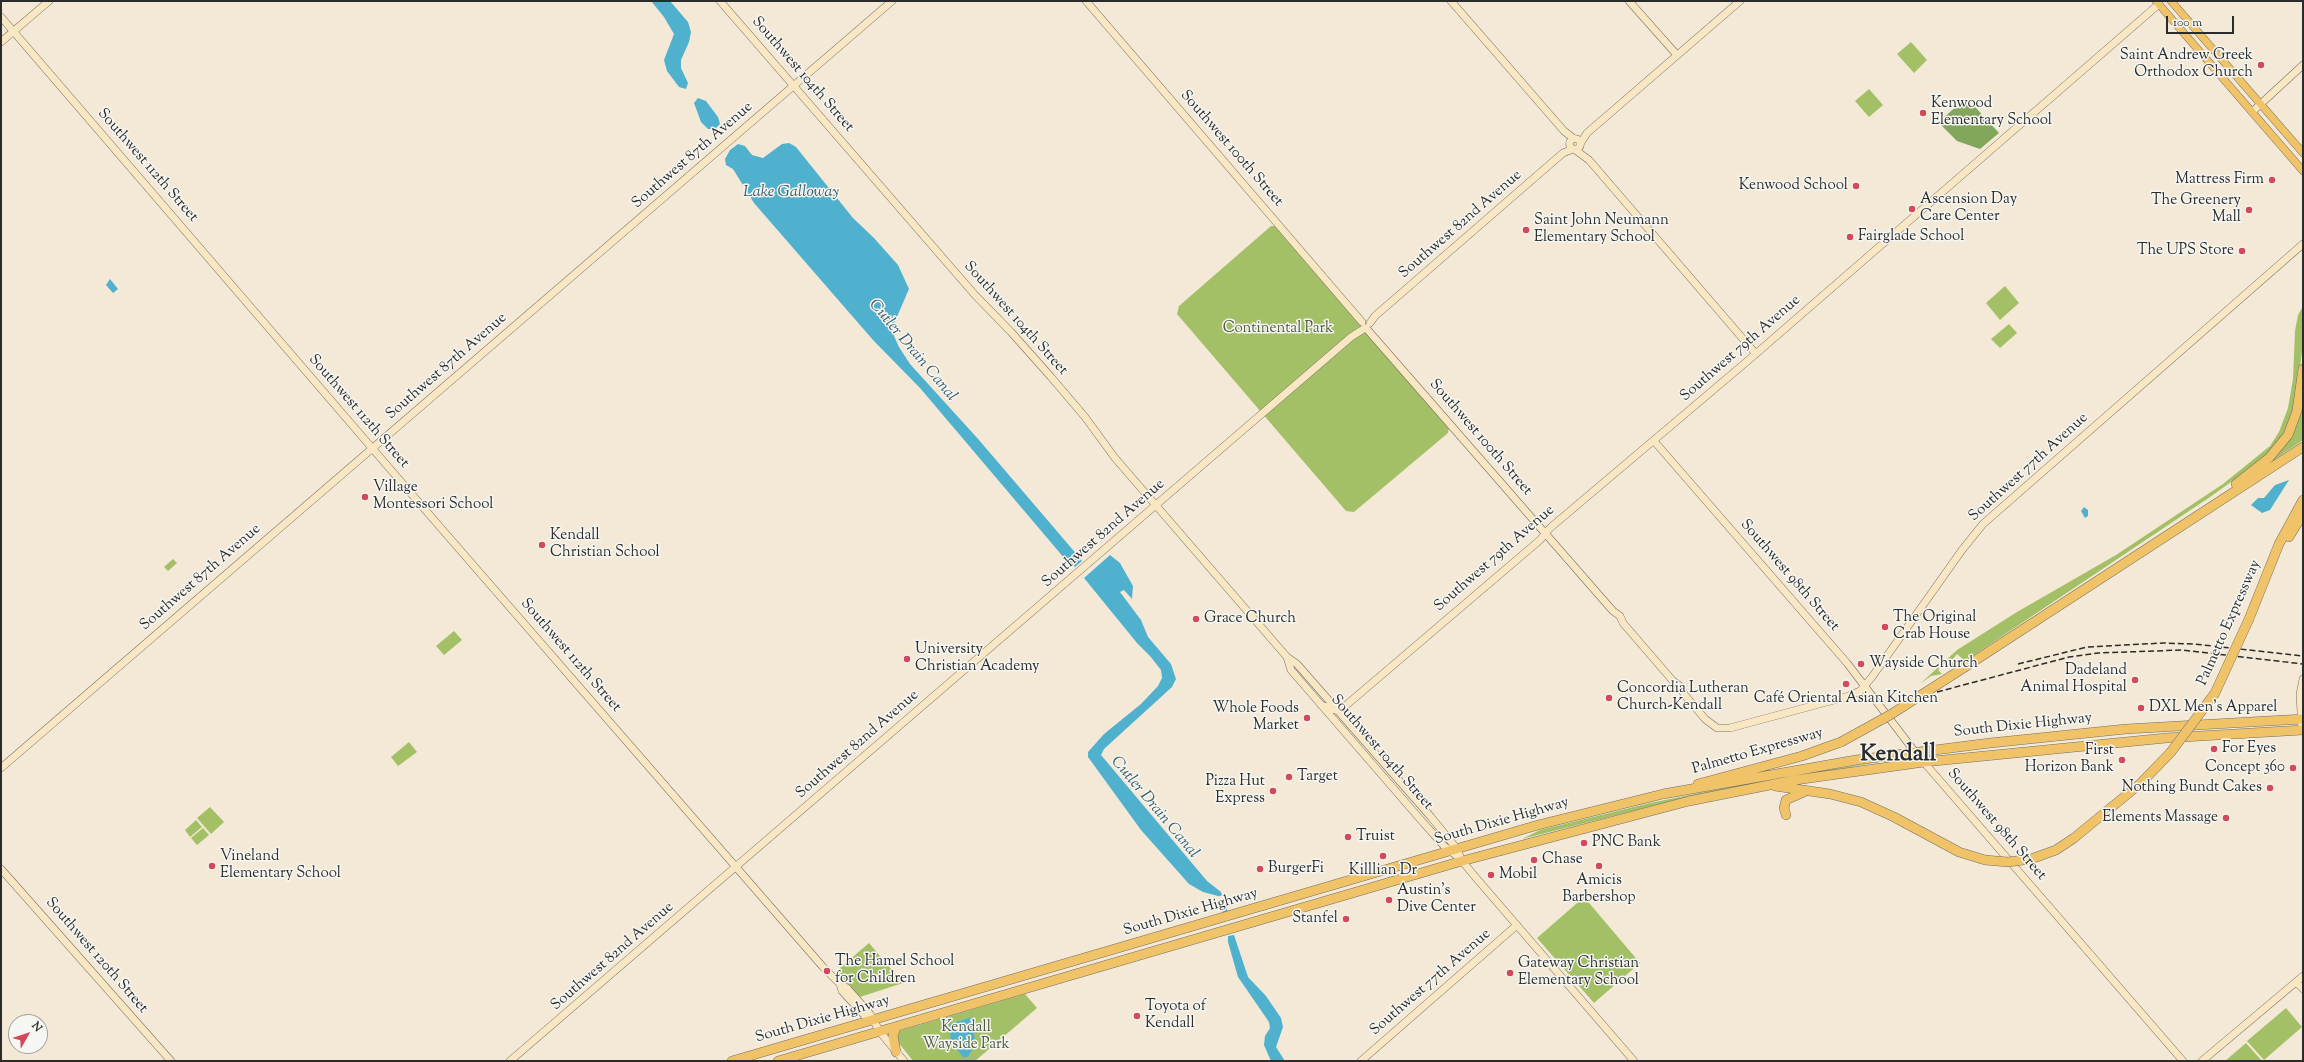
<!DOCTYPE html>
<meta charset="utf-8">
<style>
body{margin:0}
#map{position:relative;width:2304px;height:1062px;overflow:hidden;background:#f3e9d6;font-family:"Sorts Mill Goudy",serif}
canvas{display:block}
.frame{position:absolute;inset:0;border:2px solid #2b2b2b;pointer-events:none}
.north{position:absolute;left:8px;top:1014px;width:40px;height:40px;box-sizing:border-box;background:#f6f6f2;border:1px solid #a5a5a2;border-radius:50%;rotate:51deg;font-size:11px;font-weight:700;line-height:16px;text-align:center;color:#2b2b2b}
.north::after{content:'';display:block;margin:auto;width:14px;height:18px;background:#d1495b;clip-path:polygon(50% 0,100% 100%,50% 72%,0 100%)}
.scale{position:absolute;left:2166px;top:16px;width:68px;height:18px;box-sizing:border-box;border:2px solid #2b2b2b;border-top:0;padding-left:5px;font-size:12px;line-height:14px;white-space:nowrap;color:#2b2b2b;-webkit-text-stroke:3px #f6f6f2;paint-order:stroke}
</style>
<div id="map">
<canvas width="2304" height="1062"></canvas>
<div class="frame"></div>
<div class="north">N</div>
<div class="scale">100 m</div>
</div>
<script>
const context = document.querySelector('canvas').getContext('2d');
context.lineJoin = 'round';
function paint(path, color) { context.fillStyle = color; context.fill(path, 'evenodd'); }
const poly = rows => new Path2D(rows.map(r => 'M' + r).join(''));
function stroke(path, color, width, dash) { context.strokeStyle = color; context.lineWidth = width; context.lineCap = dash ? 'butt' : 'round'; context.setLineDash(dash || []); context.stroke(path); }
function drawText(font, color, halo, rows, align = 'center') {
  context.font = font + ' "Sorts Mill Goudy",serif'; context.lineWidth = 3; context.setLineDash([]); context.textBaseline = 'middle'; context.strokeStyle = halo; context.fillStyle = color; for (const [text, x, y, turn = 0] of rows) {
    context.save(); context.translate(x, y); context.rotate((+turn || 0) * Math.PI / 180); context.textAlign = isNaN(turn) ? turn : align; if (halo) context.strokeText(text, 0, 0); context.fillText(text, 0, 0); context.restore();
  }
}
paint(poly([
 [1911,42,1927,60,1914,73,1897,54],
 [1869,89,1883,105,1869,117,1855,101],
 [1271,226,1275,226,1449,428,1448,433,1354,512,1346,511,1177,314,1179,306],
 [2005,286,2019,303,2000,320,1986,303],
 [2303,306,2303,342,2296,403,2284,434,2266,457,2210,497,1965,661,1957,654,1953,659,1955,670,1949,660,1938,670,1942,674,1931,676,1920,684,1957,650,2017,612,2116,555,2223,484,2270,446,2279,432,2288,408,2293,379,2295,331,2298,315],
 [2009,324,2017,333,2000,348,1991,339],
 [2303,396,2303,440,2272,461,2290,437],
 [173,559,177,563,168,571,164,567],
 [454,631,462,640,444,655,436,646],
 [409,742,417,752,398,766,391,757],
 [1890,760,1695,795,1522,839,1540,830,1650,803,1759,781],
 [210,807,224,822,211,834,197,818],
 [196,820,202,827,190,837,185,830],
 [203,828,209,835,197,845,191,838],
 [1584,897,1640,963,1594,1003,1537,938],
 [869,943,903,983,860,997,839,974,840,968],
 [1025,994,1037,1008,975,1061,913,1061,898,1042,897,1034,899,1031],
 [2286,1008,2302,1027,2264,1060,2247,1041],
 [2246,1043,2262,1061,2225,1061]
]), '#a3c067');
paint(poly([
 [1958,105,1971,105,1975,107,1999,133,1980,149,1957,141,1941,125,1942,119]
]), '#82a65c');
paint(poly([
 [651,1,670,1,688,22,691,32,689,42,681,60,681,68,688,83,686,89,679,87,667,71,664,60,674,34,664,17],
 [698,98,706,101,718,117,720,124,715,129,708,129,701,122,694,103],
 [738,144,745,146,752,155,763,158,782,144,789,143,796,147,853,218,874,238,898,265,909,289,893,326,894,336,899,347,910,364,979,440,1079,557,1082,561,1075,567,1065,559,920,388,873,340,754,203,733,169,726,165,725,159,730,150],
 [110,279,118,289,113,293,106,285],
 [2289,480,2270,510,2262,513,2251,505,2258,498,2264,498,2275,485],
 [2084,507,2088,510,2088,516,2085,518,2081,511],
 [1110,555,1120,563,1133,586,1132,599,1124,590,1120,592,1141,620,1148,637,1171,664,1176,679,1172,687,1104,749,1101,755,1207,881,1221,892,1228,912,1222,913,1218,896,1203,892,1189,884,1141,830,1088,757,1088,752,1104,734,1141,704,1158,686,1162,678,1161,670,1150,656,1137,643,1084,578],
 [1234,935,1248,977,1266,996,1281,1018,1283,1027,1276,1047,1285,1061,1271,1061,1264,1045,1265,1036,1270,1028,1269,1022,1238,977,1228,942,1228,936],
 [973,1017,976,1021,974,1035,976,1042,968,1057,963,1057,951,1042,949,1024]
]), '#50b1cf');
paint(poly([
 [1224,895,1228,905,1218,908,1215,897]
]), '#f3e9d6');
const secondary = poly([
 [720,1,975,295,1011,332,1051,377,1085,417,1115,458,1287,657,1297,664,1431,817,1457,849,1462,861,1477,879,1634,1061],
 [1086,1,1362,322],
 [1451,1,1564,131,1573,138],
 [1629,1,1677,55],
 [1,17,440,527,823,967,840,984,847,988,870,1014,880,1032,904,1061],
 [1,42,49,1],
 [2252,112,2303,65],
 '1569.5 144a5.5 5.5 0 1 1 11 0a5.5 5.5 0 1 1-11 0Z',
 [1580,144,1587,133,1740,1],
 [1574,149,1589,160,1756,354],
 [1370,323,1375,316,1563,153,1573,149],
 [1366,328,1592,587,1613,611,1620,616,1623,623,1673,681,1680,686,1684,694,1705,719,1717,728,1730,728,1849,696,1860,691,1872,677,1962,550,1983,524,2303,244],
 [1654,441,1847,663,1915,752,2183,1061],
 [1287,657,1291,670,1420,819,1444,846,1462,860],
 [1321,705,1338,711,1344,707,1540,540,1550,528,1751,358,2159,4],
 [2302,730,2300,694,2303,679],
 [1,768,892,1],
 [1,869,171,1061],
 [2296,982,2303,989],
 [840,984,842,991,864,1015,872,1021],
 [510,1061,1351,337,1365,328],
 [1361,1061,1517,925],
 [2202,1061,2303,976]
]);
const primary = poly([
 [2156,1,2303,171],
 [2171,1,2303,153]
]);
const highway = poly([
 [2236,484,2269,458,2288,435,2297,411,2303,369],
 [2289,537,2303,514],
 [2249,619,2279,544,2303,500],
 [1965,667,2303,447],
 [1698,784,1802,756,1841,742],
 [1775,786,1830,794,1861,802,1894,817,1959,852,1985,860],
 [1786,815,1784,808,1786,800,1804,792],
 [2031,859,2056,850,2074,838,2141,783,2171,752],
 [896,1027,893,1036,896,1052],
 [732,1061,1538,825,1663,794,1856,760,1990,743,2126,729,2303,719],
 [778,1061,1462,861,1689,801,1795,780,1924,762,2166,738,2303,730]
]);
stroke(secondary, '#716e67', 8);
stroke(primary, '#716e67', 8);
stroke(highway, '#716e67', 10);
stroke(secondary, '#f9e7c3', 7);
stroke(primary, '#f0c369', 7);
stroke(highway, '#f0c369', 9);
stroke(poly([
 [2018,664,2087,647,2163,643,2194,644,2303,656],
 [1937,692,2069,657,2098,653,2182,650,2303,664]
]), '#2b2b2b', 1.5, [6, 3]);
const highwayBridge = poly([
 [1841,742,1890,715,1965,667],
 [2171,752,2215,693,2249,619],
 [1985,860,2008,862,2031,859]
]);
stroke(highwayBridge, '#716e67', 10, []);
stroke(highwayBridge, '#f0c369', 9);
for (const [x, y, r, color] of [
 [2261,65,4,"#d1495b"],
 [1923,113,4,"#d1495b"],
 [2272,180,4,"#d1495b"],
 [1856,186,4,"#d1495b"],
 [1912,209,4,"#d1495b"],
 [2249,210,4,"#d1495b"],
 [1526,230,4,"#d1495b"],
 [1850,237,4,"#d1495b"],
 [2242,251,4,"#d1495b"],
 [365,497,4,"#d1495b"],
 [542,545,4,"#d1495b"],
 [1196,619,4,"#d1495b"],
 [1885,627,4,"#d1495b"],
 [907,659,4,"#d1495b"],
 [1861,664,4,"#d1495b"],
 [2135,680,4,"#d1495b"],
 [1846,684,4,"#d1495b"],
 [1609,698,4,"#d1495b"],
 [2141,708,4,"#d1495b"],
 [1307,718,4,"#d1495b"],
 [2214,749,4,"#d1495b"],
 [2122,760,4,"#d1495b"],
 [2293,768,4,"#d1495b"],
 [1289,777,4,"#d1495b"],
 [2270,788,4,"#d1495b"],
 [1273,791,4,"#d1495b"],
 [2226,818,4,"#d1495b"],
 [1348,837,4,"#d1495b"],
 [1584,843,4,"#d1495b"],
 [1383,856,4,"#d1495b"],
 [1534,860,4,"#d1495b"],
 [212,866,4,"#d1495b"],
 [1599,866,4,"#d1495b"],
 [1260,869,4,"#d1495b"],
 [1491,875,4,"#d1495b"],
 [1389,900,4,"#d1495b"],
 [1346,919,4,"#d1495b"],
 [827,971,4,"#d1495b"],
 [1510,973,4,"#d1495b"],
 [1137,1016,4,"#d1495b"]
]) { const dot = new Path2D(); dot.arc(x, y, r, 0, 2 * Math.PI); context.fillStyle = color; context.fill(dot); stroke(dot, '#f6f6f2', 1.5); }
drawText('15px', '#2b2b2b', '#f6f6f2', [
 ["Saint Andrew Greek",2253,56,"right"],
 ["Orthodox Church",2253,73,"right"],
 ["Kenwood",1931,104],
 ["Elementary School",1931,121],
 ["Mattress Firm",2264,180,"right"],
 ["Kenwood School",1848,186,"right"],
 ["Ascension Day",1920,200],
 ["Care Center",1920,217],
 ["The Greenery",2241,201,"right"],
 ["Mall",2241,218,"right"],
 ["Saint John Neumann",1534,221],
 ["Elementary School",1534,238],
 ["Fairglade School",1858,237],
 ["The UPS Store",2234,251,"right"],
 ["Village",373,488],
 ["Montessori School",373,505],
 ["Kendall",550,536],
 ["Christian School",550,553],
 ["The Original",1893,618],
 ["Crab House",1893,635],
 ["Grace Church",1204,619],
 ["University",915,650],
 ["Christian Academy",915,667],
 ["Wayside Church",1869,664],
 ["Dadeland",2127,671,"right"],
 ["Animal Hospital",2127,688,"right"],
 ["Concordia Lutheran",1617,689],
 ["Church-Kendall",1617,706],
 ["Café Oriental Asian Kitchen",1846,699,"center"],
 ["DXL Men's Apparel",2149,708],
 ["Whole Foods",1299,709,"right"],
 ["Market",1299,726,"right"],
 ["For Eyes",2222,749],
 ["First",2114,751,"right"],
 ["Horizon Bank",2114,768,"right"],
 ["Concept 360",2285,768,"right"],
 ["Target",1297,777],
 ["Pizza Hut",1265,782,"right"],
 ["Express",1265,799,"right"],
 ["Nothing Bundt Cakes",2262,788,"right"],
 ["Elements Massage",2218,818,"right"],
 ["Truist",1356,837],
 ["PNC Bank",1592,843],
 ["Vineland",220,857],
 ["Elementary School",220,874],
 ["Chase",1542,860],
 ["BurgerFi",1268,869],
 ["Killlian Dr",1383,871,"center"],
 ["Mobil",1499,875],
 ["Amicis",1599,881,"center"],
 ["Barbershop",1599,898,"center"],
 ["Austin's",1397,891],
 ["Dive Center",1397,908],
 ["Stanfel",1338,919,"right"],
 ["The Hamel School",835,962],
 ["for Children",835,979],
 ["Gateway Christian",1518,964],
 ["Elementary School",1518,981],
 ["Toyota of",1145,1007],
 ["Kendall",1145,1024]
], 'left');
drawText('15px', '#2b2b2b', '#f6f6f2', [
 ["Southwest 104th Street",802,75,49],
 ["Southwest 100th Street",1231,149,49],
 ["Southwest 87th Avenue",693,156,-41],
 ["Southwest 112th Street",147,166,49],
 ["Southwest 82nd Avenue",1461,225,-41],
 ["Southwest 104th Street",1015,319,48],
 ["Southwest 79th Avenue",1741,349,-41],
 ["Southwest 87th Avenue",447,367,-41],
 ["Southwest 112th Street",358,412,49],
 ["Southwest 100th Street",1480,438,49],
 ["Southwest 77th Avenue",2029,468,-42],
 ["Southwest 82nd Avenue",1104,534,-41],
 ["Southwest 79th Avenue",1495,559,-41],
 ["Southwest 98th Street",1789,576,49],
 ["Southwest 87th Avenue",201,578,-41],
 ["Palmetto Expressway",2230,623,-66],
 ["Southwest 112th Street",570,656,49],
 ["South Dixie Highway",2023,726,-6],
 ["Southwest 82nd Avenue",858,745,-41],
 ["Palmetto Expressway",1758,752,-16],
 ["Southwest 104th Street",1381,753,49],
 ["South Dixie Highway",1502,822,-16],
 ["Southwest 98th Street",1996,825,49],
 ["South Dixie Highway",1191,913,-16],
 ["Southwest 120th Street",96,956,49],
 ["Southwest 82nd Avenue",613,957,-41],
 ["Southwest 77th Avenue",1431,983,-41],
 ["South Dixie Highway",823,1020,-16]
]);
drawText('15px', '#4f583d', '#f6f6f2', [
 ["Continental Park",1278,329],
 ["Kendall",966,1028],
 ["Wayside Park",966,1045]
]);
drawText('italic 16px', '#385a64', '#f6f6f2', [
 ["Lake Galloway",791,193],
 ["Cutler Drain Canal",912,351,50],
 ["Cutler Drain Canal",1154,808,50]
]);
drawText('bold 23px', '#2b2b2b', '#f6f6f2', [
 ["Kendall",1898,756]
]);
</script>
